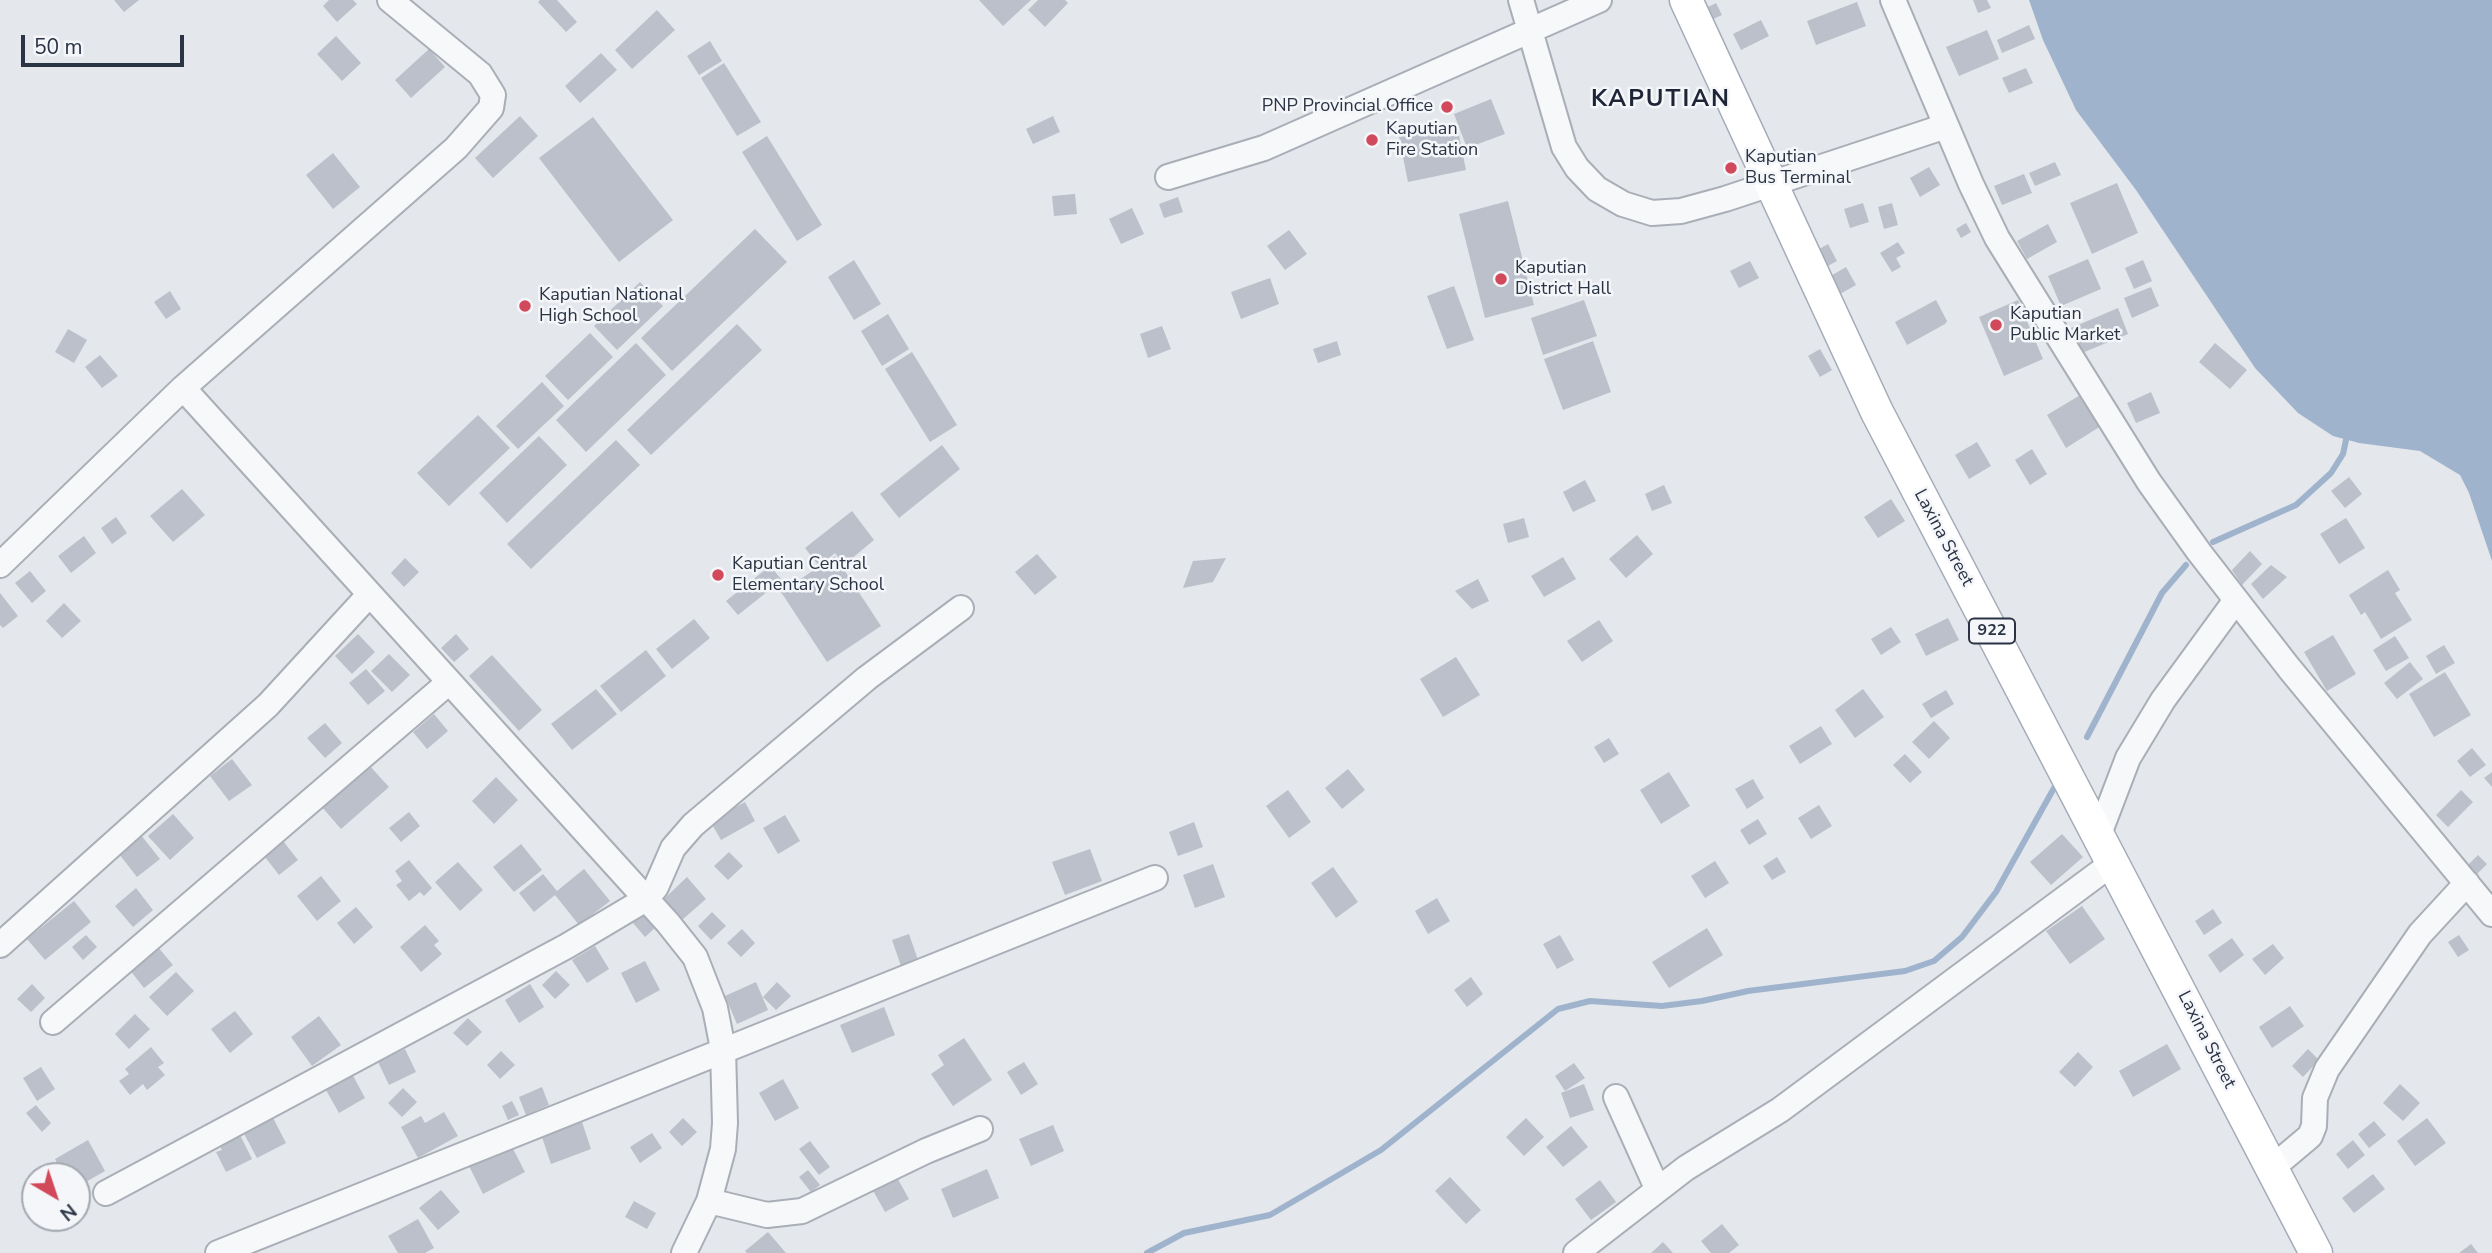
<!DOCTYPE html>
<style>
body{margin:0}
#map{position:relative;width:2492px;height:1253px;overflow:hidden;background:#e4e7ec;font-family:"Nunito Sans",sans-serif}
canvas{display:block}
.north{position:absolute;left:21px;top:1162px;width:70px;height:70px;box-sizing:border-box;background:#f4f6f9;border:2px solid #a4a8b1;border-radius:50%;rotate:141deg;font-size:19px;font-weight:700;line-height:28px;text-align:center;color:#2b3445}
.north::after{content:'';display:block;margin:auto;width:24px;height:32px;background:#d1495b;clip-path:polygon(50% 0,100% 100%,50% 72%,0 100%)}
.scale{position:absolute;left:21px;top:35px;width:163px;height:32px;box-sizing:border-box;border:4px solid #2b3445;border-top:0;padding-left:9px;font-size:21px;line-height:24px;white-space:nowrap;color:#2b3445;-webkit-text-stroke:5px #f4f6f9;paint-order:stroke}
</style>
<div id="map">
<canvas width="2492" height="1253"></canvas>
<div class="north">N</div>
<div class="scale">50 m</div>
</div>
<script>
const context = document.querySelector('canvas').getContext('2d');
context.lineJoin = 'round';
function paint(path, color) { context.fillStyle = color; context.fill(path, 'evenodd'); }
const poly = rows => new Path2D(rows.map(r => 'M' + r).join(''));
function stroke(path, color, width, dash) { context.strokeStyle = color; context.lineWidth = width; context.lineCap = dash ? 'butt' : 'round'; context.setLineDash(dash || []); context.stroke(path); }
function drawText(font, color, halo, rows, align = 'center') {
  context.font = font + ' "Nunito Sans",sans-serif'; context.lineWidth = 5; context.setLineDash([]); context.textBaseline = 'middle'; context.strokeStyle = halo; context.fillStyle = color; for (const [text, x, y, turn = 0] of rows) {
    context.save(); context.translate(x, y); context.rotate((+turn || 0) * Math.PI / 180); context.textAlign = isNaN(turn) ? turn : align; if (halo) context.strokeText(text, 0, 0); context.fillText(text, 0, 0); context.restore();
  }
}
paint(poly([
 [2029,0,2492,0,2492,561,2469,493,2460,475,2420,451,2359,443,2333,436,2298,413,2255,368,2136,190,2076,110,2043,40]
]), '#9fb4cc');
stroke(poly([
 [2213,542,2296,505,2331,473,2343,454,2346,440],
 [2087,737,2162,593,2186,565],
 [1147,1253,1184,1233,1270,1215,1330,1180,1381,1150,1558,1009,1590,1001,1662,1006,1702,1001,1748,991,1905,971,1934,961,1962,937,1996,892,2054,788]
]), '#9fb4cc', 6);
paint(poly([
 [114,0,139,0,124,12],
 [329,0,353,0,357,4,337,22,323,6],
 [540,0,557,0,577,22,566,32,538,2],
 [979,0,1031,0,1003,26],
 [1038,0,1065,0,1068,3,1045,27,1028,10],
 [1973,0,1987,0,1991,8,1978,13],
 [1857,2,1866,26,1816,45,1807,21],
 [1716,3,1722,15,1707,22,1702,10],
 [657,10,675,30,632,69,615,50],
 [1761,20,1769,36,1741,50,1733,34],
 [2029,25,2035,39,2002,53,1997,40],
 [1987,30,1999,59,1959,76,1946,47],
 [336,36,361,63,342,81,317,54],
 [710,41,722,61,699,75,687,56],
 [429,49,445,67,411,98,395,80],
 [601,53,617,70,580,103,565,86],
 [724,63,761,122,737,136,701,78],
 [2026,68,2033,83,2009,93,2002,78],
 [1491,99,1505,134,1467,148,1454,114],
 [520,116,538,136,493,178,475,158],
 [1053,116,1060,132,1033,144,1026,129],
 [593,117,673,220,619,262,539,158],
 [1457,125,1466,170,1408,182,1399,137],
 [767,136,822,225,797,241,742,152],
 [333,153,360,187,333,209,306,175],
 [2055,162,2061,175,2035,186,2029,173],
 [1929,167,1940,185,1920,197,1910,178],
 [2024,174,2032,193,2002,205,1994,186],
 [2117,183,2138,233,2092,254,2070,203],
 [1075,194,1077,214,1054,216,1052,196],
 [1178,197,1183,212,1164,218,1159,204],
 [1508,201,1534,305,1485,318,1459,214],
 [1863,203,1869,222,1850,228,1844,209],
 [1892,203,1898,225,1884,229,1878,207],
 [1132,208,1144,234,1121,244,1109,219],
 [1966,223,1971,232,1961,238,1956,229],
 [2048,224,2057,242,2027,259,2017,241],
 [755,229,787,262,672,371,641,338],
 [1289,230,1307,254,1285,270,1267,246],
 [1898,242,1905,253,1896,258,1901,267,1892,272,1880,253],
 [1828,244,1837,261,1826,267,1816,251],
 [2088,259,2101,289,2061,306,2048,276],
 [854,260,881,304,854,320,828,277],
 [2143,260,2152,281,2134,289,2125,268],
 [1750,261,1759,278,1739,288,1730,271],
 [1846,267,1856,285,1840,294,1829,277],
 [1270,278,1279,304,1241,319,1231,292],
 [640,282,663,306,617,350,594,326],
 [1454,286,1474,340,1447,349,1427,296],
 [2151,287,2159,306,2132,318,2124,298],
 [170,291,181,309,166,319,154,302],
 [1584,300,1597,336,1543,355,1531,318],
 [1936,300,1947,321,1945,324,1907,345,1895,322],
 [2018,300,2043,359,2004,376,1979,317],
 [2118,308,2128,334,2082,353,2071,328],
 [888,314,909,349,882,366,861,331],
 [737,324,762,350,651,455,627,430],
 [1162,326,1171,349,1148,358,1140,334],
 [68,329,87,340,74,363,55,352],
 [590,333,613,357,568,400,545,376],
 [1337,341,1341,355,1318,363,1313,349],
 [1593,341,1611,392,1563,410,1544,359],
 [636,343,666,375,586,452,556,420],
 [2215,343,2247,370,2230,389,2199,362],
 [1820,349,1832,370,1820,377,1808,356],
 [912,352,957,425,930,442,885,369],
 [100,355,118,376,102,388,85,367],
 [542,382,564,406,518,449,496,426],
 [2151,392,2160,413,2136,423,2127,403],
 [2082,394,2101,426,2066,448,2047,415],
 [478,415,510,448,449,506,417,473],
 [539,436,567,465,507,523,479,493],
 [616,440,640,465,531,569,507,544],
 [1977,442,1991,466,1969,479,1955,455],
 [942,445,960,469,899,518,880,494],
 [2032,449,2047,474,2030,485,2015,460],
 [2349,477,2362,494,2345,508,2331,491],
 [1585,480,1596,501,1573,512,1563,492],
 [1664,485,1672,503,1652,511,1645,494],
 [182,489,205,515,173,542,150,516],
 [1891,499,1905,521,1878,538,1864,517],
 [852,511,874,540,844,565,835,553,819,566,805,548],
 [116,517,127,533,112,544,101,528],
 [1524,518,1529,537,1508,543,1503,524],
 [2346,518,2365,548,2339,564,2320,534],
 [1637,535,1653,554,1626,578,1609,559],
 [84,536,96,553,71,573,58,556],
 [2250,551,2262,564,2242,585,2232,570],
 [1037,554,1057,577,1035,595,1015,572],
 [835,556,881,626,827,662,781,592],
 [1563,557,1576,579,1544,597,1531,576],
 [405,558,419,572,404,587,391,573],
 [1226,558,1213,582,1183,588,1193,561],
 [2271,565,2287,577,2263,599,2251,584],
 [770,566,782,580,738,615,726,601],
 [2388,570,2400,590,2395,593,2412,620,2381,639,2365,612,2361,615,2349,595],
 [30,571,46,591,32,603,15,583],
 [1478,579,1489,601,1472,609,1455,591],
 [0,593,18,616,3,628,0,625],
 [64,603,81,621,62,638,46,621],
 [1948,618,1959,640,1926,656,1915,634],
 [694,619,710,638,672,669,656,649],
 [1599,620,1613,641,1582,662,1567,641],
 [1891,627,1901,642,1881,655,1871,639],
 [358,634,375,652,352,674,335,656],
 [456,634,469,649,454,662,441,648],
 [2333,635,2356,674,2327,691,2304,652],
 [2395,636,2409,658,2386,671,2373,650],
 [2444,645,2455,663,2436,674,2426,656],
 [646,650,666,676,621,712,600,686],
 [389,654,410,675,392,692,371,671],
 [492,655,542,710,519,731,469,676],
 [1456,657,1480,695,1443,717,1420,679],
 [2410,662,2423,679,2397,699,2384,683],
 [366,669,385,691,368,705,349,683],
 [2445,672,2471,715,2434,737,2409,694],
 [596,689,617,714,572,750,551,724],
 [1863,689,1884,717,1855,738,1835,710],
 [1946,690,1954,704,1931,718,1922,704],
 [434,714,448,731,427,749,413,732],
 [1934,721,1950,738,1929,759,1912,742],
 [325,723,342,743,325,758,307,738],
 [1821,726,1832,744,1800,764,1789,746],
 [1609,738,1619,754,1604,763,1594,747],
 [2472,748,2486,765,2470,777,2457,761],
 [1905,754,1922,772,1910,783,1893,765],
 [232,759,252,785,229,801,210,776],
 [368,764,389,787,341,829,321,806],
 [1348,769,1365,790,1342,809,1325,788],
 [1669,772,1690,806,1661,824,1640,790],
 [2492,772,2492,787,2484,778],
 [496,777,518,800,494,824,472,801],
 [1753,779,1764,798,1747,809,1735,789],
 [1288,790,1311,822,1289,838,1266,806],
 [2461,790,2473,802,2448,827,2436,815],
 [745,802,755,821,721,840,710,821],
 [1819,805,1832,826,1811,839,1798,818],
 [409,812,420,826,401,842,389,828],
 [173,814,194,838,170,860,148,836],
 [785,815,800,841,778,854,763,828],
 [1758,819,1767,834,1749,845,1740,830],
 [1194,822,1203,847,1178,856,1169,832],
 [2062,834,2083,857,2051,885,2030,862],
 [141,835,160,859,137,877,119,854],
 [280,837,298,860,279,875,261,852],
 [521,844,542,870,514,892,493,867],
 [1090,849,1102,881,1065,895,1052,862],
 [729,852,743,866,728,880,714,866],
 [2478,855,2487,864,2477,874,2468,865],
 [1777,857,1786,872,1772,880,1763,866],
 [409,860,432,888,424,896,420,892,409,901,396,885,402,881,395,871],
 [1715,861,1729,883,1705,898,1691,876],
 [458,862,483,890,460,911,435,882],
 [1213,864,1225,897,1195,908,1183,875],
 [1333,867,1358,902,1336,918,1311,883],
 [584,869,610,901,579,925,555,895,534,912,519,893,543,874,557,891],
 [321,876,341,901,317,921,297,896],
 [687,877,706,899,682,920,664,899],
 [136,888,153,910,133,927,115,906],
 [1437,898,1450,921,1428,934,1415,911],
 [74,901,91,922,45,960,27,939],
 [2082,906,2105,939,2070,964,2046,931],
 [356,907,373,927,354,944,337,923],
 [2213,909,2222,923,2204,935,2195,921],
 [712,912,726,926,711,940,698,926],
 [644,914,656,927,645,937,633,923],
 [425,925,439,941,434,945,442,954,421,972,400,947],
 [1707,928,1723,955,1669,988,1652,962],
 [742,929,755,943,741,957,727,943],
 [909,934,918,960,901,966,892,940],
 [86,935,97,947,83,960,72,947],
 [1560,935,1574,960,1557,969,1543,944],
 [2459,935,2469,950,2458,957,2448,942],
 [2232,938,2244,955,2220,973,2208,955],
 [2273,944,2284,958,2265,975,2252,959],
 [157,946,173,965,144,988,129,969],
 [595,946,609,969,587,983,572,960],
 [645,961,660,990,636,1003,621,973],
 [556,971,570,985,555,999,542,985],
 [176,972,194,991,167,1016,149,997],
 [1471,977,1483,994,1467,1007,1454,990],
 [756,982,768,1010,737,1024,725,996],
 [777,982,791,996,776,1010,763,997],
 [32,984,45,998,31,1012,17,999],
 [530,984,544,1007,519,1023,505,1000],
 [2290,1006,2304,1026,2272,1048,2259,1027],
 [884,1007,895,1035,852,1053,840,1025],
 [235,1011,253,1034,230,1053,211,1029],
 [135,1014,150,1029,129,1049,115,1034],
 [319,1016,341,1045,312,1066,291,1037],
 [468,1018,482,1032,467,1046,453,1033],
 [964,1038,992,1080,953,1106,931,1074,944,1065,938,1055],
 [2167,1044,2181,1069,2133,1097,2119,1071],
 [151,1047,164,1063,158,1067,165,1075,147,1090,143,1084,130,1095,119,1081,129,1074,125,1069],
 [405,1049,416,1072,389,1085,378,1062],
 [2308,1049,2319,1060,2303,1077,2292,1066],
 [501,1051,515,1065,500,1079,487,1065],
 [2078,1052,2093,1067,2075,1087,2059,1072],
 [1024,1062,1038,1084,1021,1095,1007,1072],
 [1574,1063,1585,1078,1565,1091,1555,1076],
 [41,1067,55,1089,37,1101,23,1078],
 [350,1070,365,1098,339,1113,323,1085],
 [783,1079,799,1108,775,1121,759,1093],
 [1584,1084,1594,1110,1570,1118,1561,1093],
 [2400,1084,2420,1103,2403,1121,2383,1103],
 [542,1087,549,1105,526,1115,519,1097],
 [403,1088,417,1102,402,1117,388,1103],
 [512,1101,519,1115,508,1120,502,1106],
 [36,1105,51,1123,42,1132,26,1113],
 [444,1112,458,1136,418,1158,401,1127,421,1116,425,1123],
 [271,1114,286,1143,257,1158,242,1130],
 [683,1118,697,1132,682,1146,669,1132],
 [1526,1118,1544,1137,1524,1156,1506,1137],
 [2427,1118,2446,1143,2415,1166,2397,1141],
 [581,1119,591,1149,551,1164,541,1134],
 [2374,1121,2386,1135,2369,1148,2358,1134],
 [1053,1125,1064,1151,1031,1166,1019,1139],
 [1571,1126,1588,1147,1563,1167,1546,1147],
 [652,1133,662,1148,640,1163,630,1147],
 [240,1135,252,1159,226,1172,216,1152,222,1150,219,1145],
 [88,1140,105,1171,77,1187,77,1176,64,1176,55,1159],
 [2353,1140,2365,1155,2348,1169,2336,1154],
 [810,1141,830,1167,819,1175,799,1149],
 [511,1145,525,1172,483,1194,469,1166],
 [987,1169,999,1198,953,1218,941,1189],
 [808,1170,820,1185,811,1192,799,1177],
 [895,1174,909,1199,885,1212,871,1187],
 [2373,1174,2385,1189,2354,1213,2342,1198],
 [1450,1177,1481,1210,1466,1224,1435,1191],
 [1600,1180,1616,1202,1591,1220,1575,1199],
 [441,1190,460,1212,438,1230,419,1208],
 [634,1201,656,1213,647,1229,625,1217],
 [418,1219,434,1248,425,1253,398,1253,388,1236],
 [1722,1224,1739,1245,1729,1253,1711,1253,1701,1241],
 [768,1232,786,1253,747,1253,745,1251],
 [1663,1242,1673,1253,1651,1253],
 [2471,1244,2478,1253,2459,1253]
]), '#bbc0ca');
const minor = poly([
 [1521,0,1564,147,1577,168,1597,189,1623,204,1652,213,1681,211,1725,199,1946,126],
 [1893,0,1971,184,1997,238,2149,482,2199,552,2289,668,2492,914],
 [1168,177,1264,148,1599,0],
 [183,388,668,923,695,957,715,1008,723,1049,725,1123,723,1149,709,1201,684,1253],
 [0,565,183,388,456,148,491,108,493,95,480,74,390,0],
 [2099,834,2128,758,2163,700,2236,600],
 [0,945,268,705,368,596],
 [53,1022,448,683],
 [1616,1097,1657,1188],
 [2272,1168,2310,1136,2314,1126,2315,1098,2327,1069,2420,934,2467,883],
 [106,1193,567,946,646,899,656,887,673,848,693,825,867,678,961,608],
 [709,1201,767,1215,802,1211,926,1151,980,1129],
 [218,1253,1155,878],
 [1576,1253,1686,1168,1780,1110,2114,862]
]);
const major = poly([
 [1686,0,1877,412,2316,1253]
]);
stroke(minor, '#a9aeb7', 28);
stroke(major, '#a3abb8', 35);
stroke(minor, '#f7f8fa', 24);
stroke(major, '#fff', 32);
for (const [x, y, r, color] of [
 [1447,107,7,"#d1495b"],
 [1372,140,7,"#d1495b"],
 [1731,168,7,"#d1495b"],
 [1501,279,7,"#d1495b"],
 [525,306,7,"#d1495b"],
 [1996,325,7,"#d1495b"],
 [718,575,7,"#d1495b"]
]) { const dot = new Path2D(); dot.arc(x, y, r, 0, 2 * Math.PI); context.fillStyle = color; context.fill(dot); stroke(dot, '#f4f6f9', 2.5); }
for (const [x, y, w] of [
 [1992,631,46]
]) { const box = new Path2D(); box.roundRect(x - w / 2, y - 12.5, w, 25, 5); context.fillStyle = '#f4f6f9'; context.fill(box); stroke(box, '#2b3445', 2); }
drawText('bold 16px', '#2b3445', null, [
 ["922",1992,631]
]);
drawText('18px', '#2b3445', '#f4f6f9', [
 ["PNP Provincial Office",1433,107,"right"],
 ["Kaputian",1386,130],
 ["Fire Station",1386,151],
 ["Kaputian",1745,158],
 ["Bus Terminal",1745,179],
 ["Kaputian",1515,269],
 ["District Hall",1515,290],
 ["Kaputian National",539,296],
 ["High School",539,317],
 ["Kaputian",2010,315],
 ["Public Market",2010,336],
 ["Kaputian Central",732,565],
 ["Elementary School",732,586]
], 'left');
drawText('18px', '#2b3445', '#f4f6f9', [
 ["Laxina Street",1943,538,62],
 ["Laxina Street",2206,1040,63]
]);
context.letterSpacing = '2px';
drawText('bold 24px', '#1d2536', '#f4f6f9', [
 ["KAPUTIAN",1661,100]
]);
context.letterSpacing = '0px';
</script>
